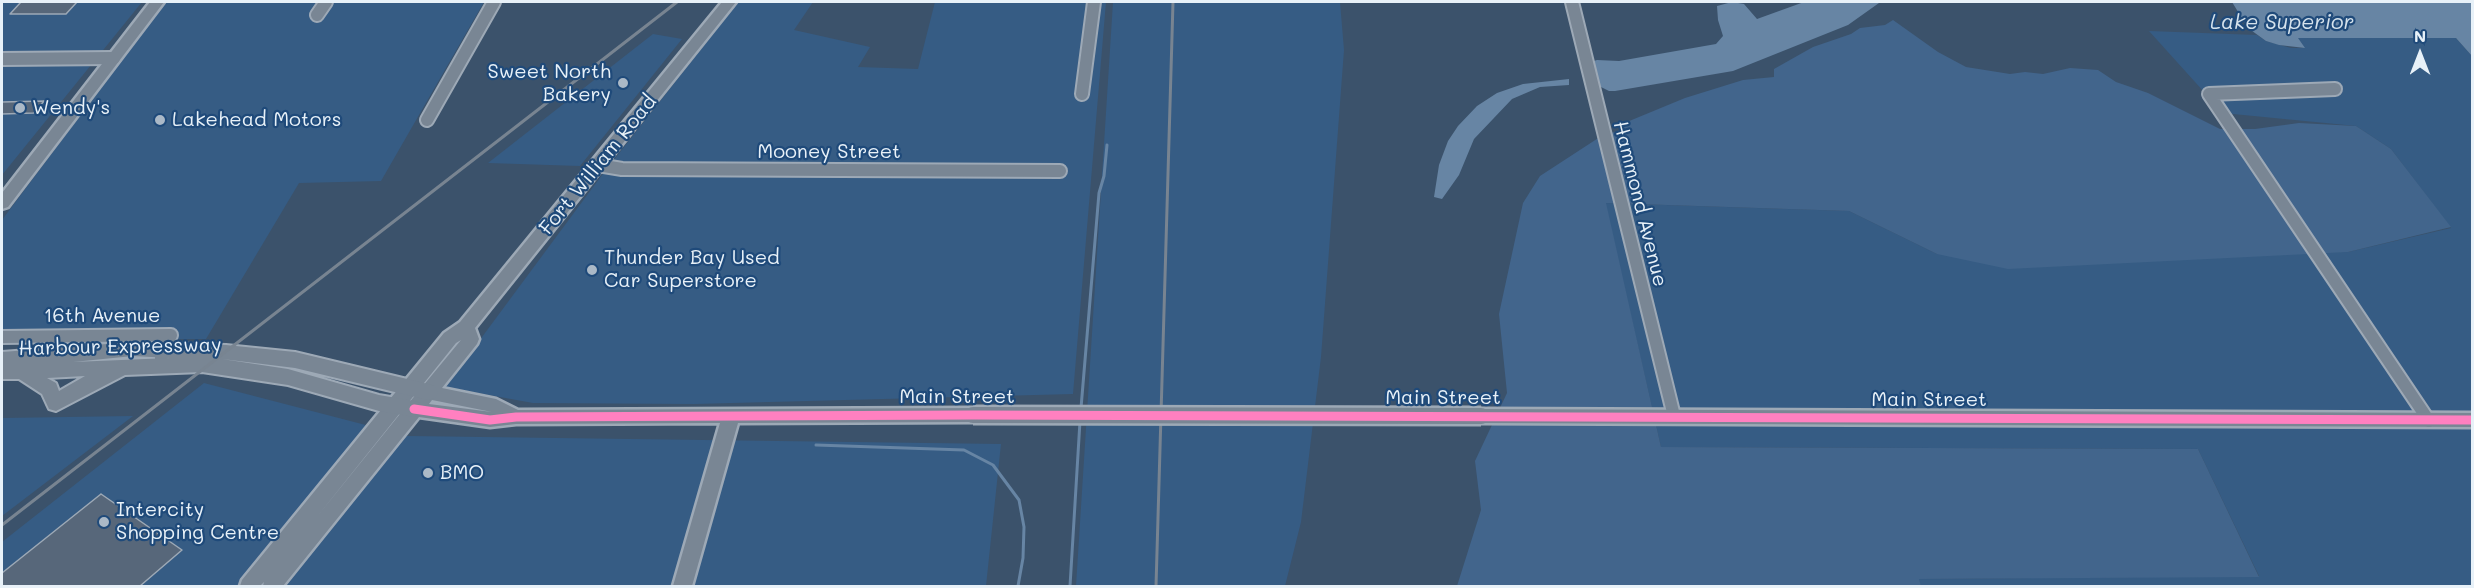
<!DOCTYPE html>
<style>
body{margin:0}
#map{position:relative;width:2474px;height:588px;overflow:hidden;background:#3b526b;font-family:Mali,sans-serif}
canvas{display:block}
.frame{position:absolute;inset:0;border:3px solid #e8f1f8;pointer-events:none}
.north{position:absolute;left:2390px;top:24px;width:60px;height:60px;-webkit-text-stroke:4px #1f4a7a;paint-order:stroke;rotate:0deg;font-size:16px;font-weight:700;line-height:24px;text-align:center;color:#e8f1f8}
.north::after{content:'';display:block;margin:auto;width:21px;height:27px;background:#e8f1f8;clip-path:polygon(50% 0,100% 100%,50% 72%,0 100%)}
</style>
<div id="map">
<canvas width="2474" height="588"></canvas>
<div class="frame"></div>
<div class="north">N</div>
</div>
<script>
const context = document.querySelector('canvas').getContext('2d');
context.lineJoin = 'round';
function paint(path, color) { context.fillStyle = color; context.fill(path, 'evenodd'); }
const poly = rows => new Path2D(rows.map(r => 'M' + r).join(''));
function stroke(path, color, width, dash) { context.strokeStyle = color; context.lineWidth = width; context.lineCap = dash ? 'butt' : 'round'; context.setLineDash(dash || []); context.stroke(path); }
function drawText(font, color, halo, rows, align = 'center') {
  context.font = font + ' Mali,sans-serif'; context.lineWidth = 4.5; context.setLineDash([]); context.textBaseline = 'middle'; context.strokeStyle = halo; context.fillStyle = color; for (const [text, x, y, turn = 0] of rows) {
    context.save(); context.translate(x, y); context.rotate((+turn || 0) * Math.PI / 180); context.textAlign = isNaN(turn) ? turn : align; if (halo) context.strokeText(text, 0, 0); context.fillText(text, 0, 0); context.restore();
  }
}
paint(poly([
 [2,2,142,2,2,175],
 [165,2,332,2,322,18,334,2,484,2,381,181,299,183,206,339,2,340,2,220],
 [738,2,813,2,794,30,870,47,858,67,918,69,935,2,1106,2,1073,394,694,404,533,403,445,387,602,175],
 [1113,2,1340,2,1344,50,1321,357,1301,522,1285,586,1076,586],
 [2149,31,2257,35,2266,41,2291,48,2304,48,2297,38,2456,38,2472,56,2472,586,1921,586,1918,579,2259,576,2198,449,1661,447,1605,203,1849,211,1937,254,2348,252,2451,228,2391,149,2356,126,2223,113],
 [653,34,682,39,580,166,488,163],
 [204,383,408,436,1001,444,986,586,2,586,2,542],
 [133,416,2,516,2,418]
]), '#365c84');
paint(poly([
 [1893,20,1938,52,1966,67,2010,74,2025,72,2043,74,2070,68,2098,70,2116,82,2148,93,2220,129,2255,129,2299,123,2356,126,2391,149,2451,227,2348,252,2008,269,1937,254,1849,211,1606,203,1661,447,2198,449,2259,577,1919,579,1921,586,1457,586,1481,510,1475,461,1507,393,1499,314,1523,203,1540,176,1606,133,1618,132,1622,124,1685,98,1743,80,1774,77,1774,69,1813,47,1851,34,1860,28,1885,25]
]), '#42658c');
paint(poly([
 [1732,2,1744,4,1757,19,1804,2,1891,2,1879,3,1848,25,1733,71,1615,91,1609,91,1599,86,1595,70,1594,61,1597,60,1619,61,1716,44,1723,36,1718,20,1717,6],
 [2232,2,2472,2,2472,56,2456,38,2298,38,2305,48,2279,45,2266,41,2248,28],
 [1569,79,1569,85,1540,87,1512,99,1474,139,1459,175,1442,199,1434,197,1439,165,1448,141,1458,126,1477,106,1497,93,1523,84]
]), '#6785a4');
stroke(poly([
 [1081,408,1099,193,1104,176,1107,145],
 [816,445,964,450,993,465,1019,500,1024,527,1023,558,1018,586],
 [1070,586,1080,421]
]), '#6785a4', 3);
const building = poly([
 [21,2,77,2,66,14,10,14,21,2],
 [44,101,34,113,2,114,2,102,44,101],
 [101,494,182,550,140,586,2,586,2,573,101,494]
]);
paint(building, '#57677a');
stroke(building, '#9da9b6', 1.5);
const street = poly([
 [1572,2,1674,416],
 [317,15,326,2],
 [2,59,114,58],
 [2335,89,2209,94,2429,421],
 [1082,94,1094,2],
 [427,120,494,2],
 [598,165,622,169,1060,171],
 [2,337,171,335,161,358]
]);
const secondary = poly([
 [150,2,164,2,8,207,2,209,2,193,150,2],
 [722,2,736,2,475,328,479,339,477,344,442,388,496,399,518,410,973,408,979,410,982,415,979,420,973,422,738,423,692,586,673,586,720,423,516,424,490,427,419,417,283,586,263,586,264,582,260,586,240,586,242,580,444,333,460,322,722,2],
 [461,340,408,404,316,518,456,343,461,340],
 [432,400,492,412,429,404,432,400],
 [1481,409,2472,413,2472,427,1481,423,1475,421,1472,416,1475,411,1481,409]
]);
const primary = poly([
 [133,342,226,345,295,352,428,384,435,386,438,392,435,398,428,400,295,368,222,359,288,369,379,395,414,401,421,403,424,409,421,415,414,417,379,411,288,385,202,372,125,375,56,411,49,409,42,394,19,379,2,379,2,352,133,342],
 [133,356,170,358,73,362,133,356],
 [85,376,59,391,56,383,47,378,85,376]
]);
stroke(street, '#9da9b6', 16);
stroke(secondary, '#9da9b6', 5);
stroke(primary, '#9da9b6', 4);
stroke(street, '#798694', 12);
paint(secondary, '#798694');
paint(primary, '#798694');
stroke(poly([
 [2,525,677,2],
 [1156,586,1173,2]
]), '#788491', 3);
const secondaryBridge = poly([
 [973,415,1481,416]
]);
stroke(secondaryBridge, '#9da9b6', 21, []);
stroke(secondaryBridge, '#798694', 16);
stroke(poly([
 [414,409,490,420,516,417,973,415,2472,420]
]), '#ff80c0', 9);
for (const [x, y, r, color] of [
 [623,83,6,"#abb9c7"],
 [20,108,6,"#abb9c7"],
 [160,120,6,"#abb9c7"],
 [592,270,6,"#abb9c7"],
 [428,473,6,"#abb9c7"],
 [104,522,6,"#abb9c7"]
]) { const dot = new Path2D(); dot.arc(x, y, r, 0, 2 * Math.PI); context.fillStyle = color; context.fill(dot); stroke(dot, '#1f4a7a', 2); }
drawText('20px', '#e8f1f8', '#1f4a7a', [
 ["Sweet North",611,72,"right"],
 ["Bakery",611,95,"right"],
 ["Wendy's",32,108],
 ["Lakehead Motors",172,120],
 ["Thunder Bay Used",604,258],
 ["Car Superstore",604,281],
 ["BMO",440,473],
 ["Intercity",116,510],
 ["Shopping Centre",116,533]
], 'left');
drawText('20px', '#e8f1f8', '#1f4a7a', [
 ["Mooney Street",829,152],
 ["Fort William Road",598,165,-51],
 ["Hammond Avenue",1640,204,76],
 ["16th Avenue",102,316],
 ["Harbour Expressway",120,347,-1],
 ["Main Street",957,397],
 ["Main Street",1443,398],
 ["Main Street",1929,400]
]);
drawText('italic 21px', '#d5e2ec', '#1f4a7a', [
 ["Lake Superior",2282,23]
]);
</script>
